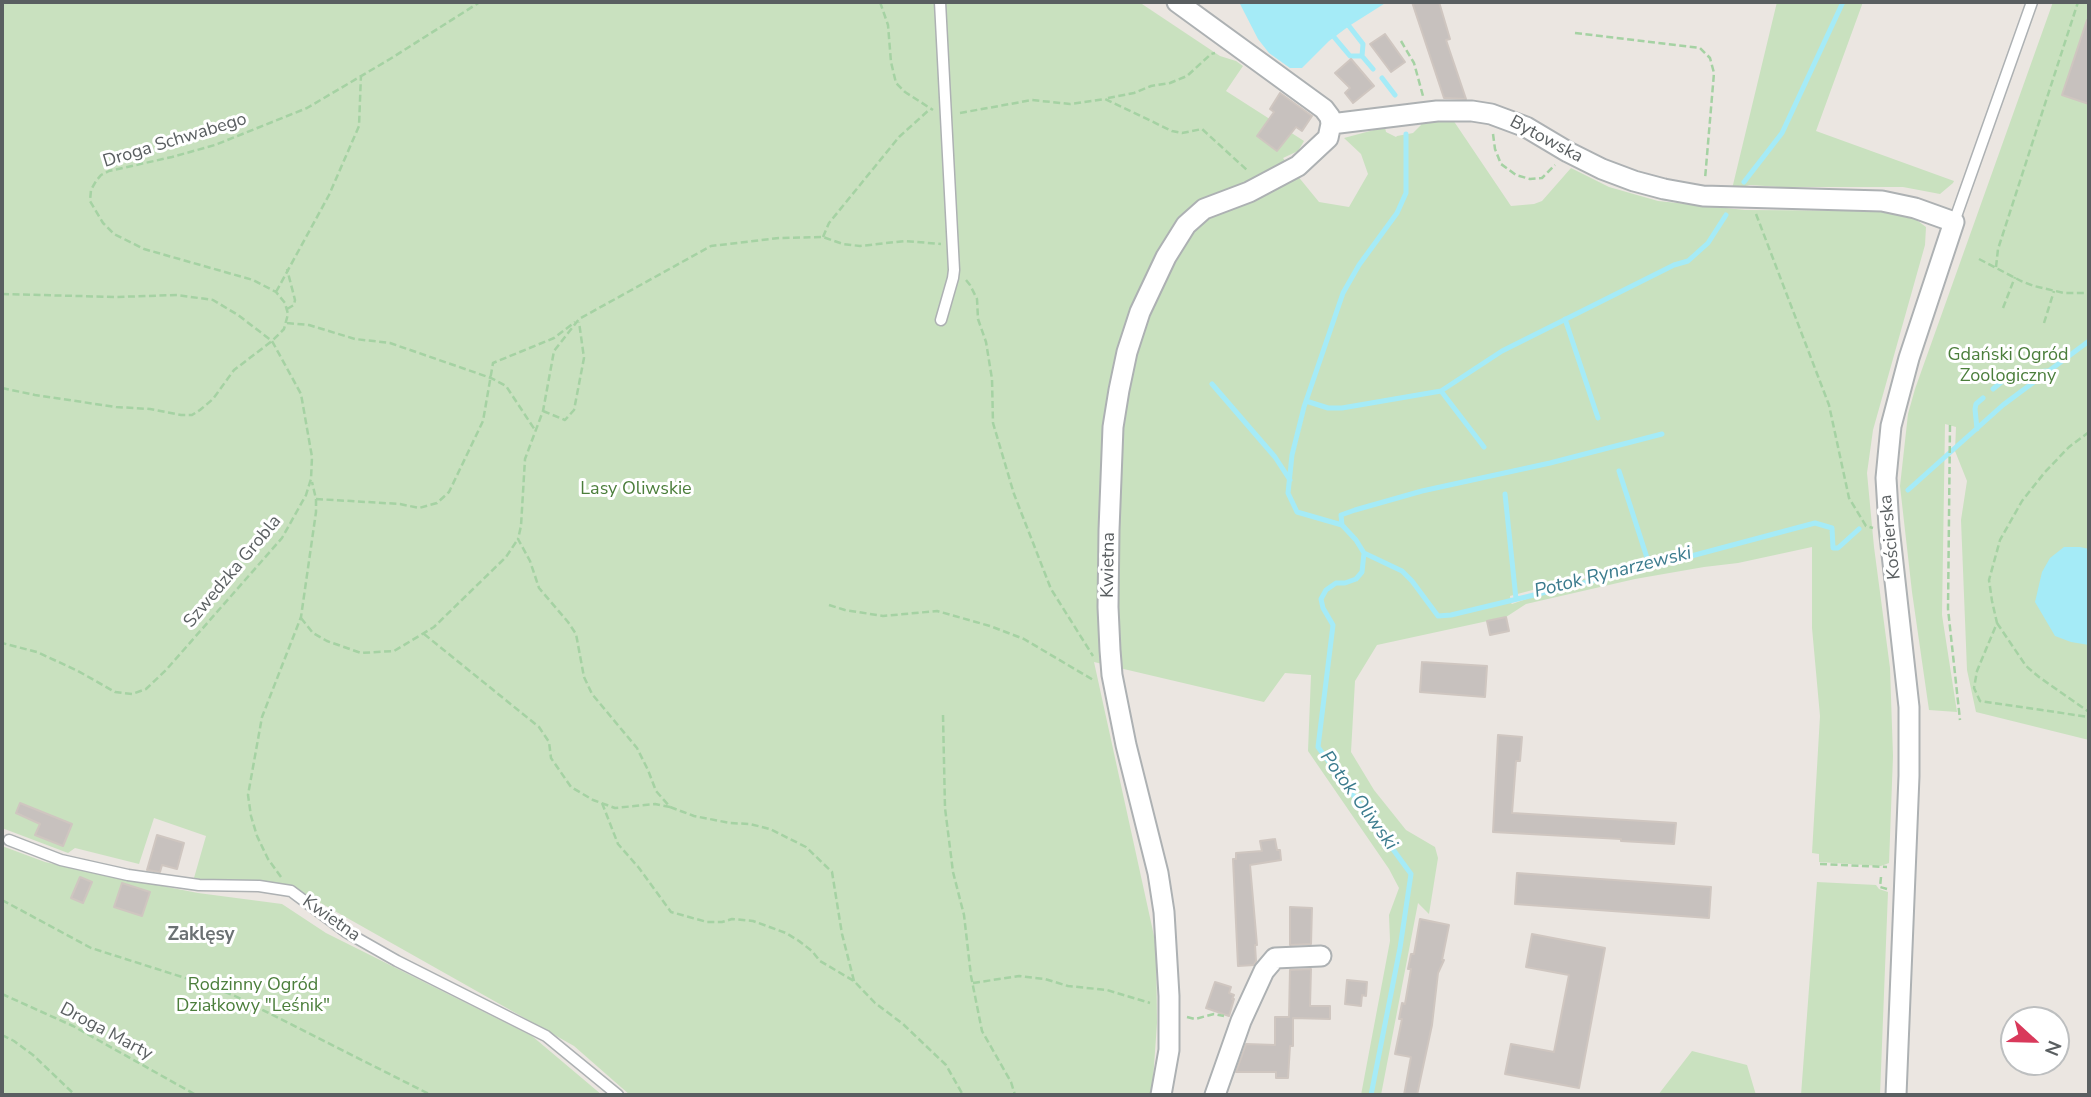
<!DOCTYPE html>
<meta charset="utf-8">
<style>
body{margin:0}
#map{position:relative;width:2091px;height:1097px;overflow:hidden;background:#ebe6e1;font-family:"Nunito Sans",sans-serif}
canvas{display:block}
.frame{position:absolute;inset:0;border:4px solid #5a5f61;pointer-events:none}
.north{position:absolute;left:2000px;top:1006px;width:70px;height:70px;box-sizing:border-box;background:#fff;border:2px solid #bdbfc0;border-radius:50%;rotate:112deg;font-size:19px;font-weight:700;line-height:28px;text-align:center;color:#5a5f61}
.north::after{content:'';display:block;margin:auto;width:24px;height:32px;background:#d9395b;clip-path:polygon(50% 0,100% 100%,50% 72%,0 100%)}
</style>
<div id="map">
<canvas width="2091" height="1097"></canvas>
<div class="frame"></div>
<div class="north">N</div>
</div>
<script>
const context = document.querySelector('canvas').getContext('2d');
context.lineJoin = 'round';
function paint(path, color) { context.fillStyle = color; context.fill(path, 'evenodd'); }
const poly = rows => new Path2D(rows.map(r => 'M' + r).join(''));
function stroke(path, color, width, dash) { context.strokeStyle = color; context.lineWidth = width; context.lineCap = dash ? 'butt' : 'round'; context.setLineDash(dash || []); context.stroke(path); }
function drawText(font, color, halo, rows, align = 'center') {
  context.font = font + ' "Nunito Sans",sans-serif'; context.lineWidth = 6; context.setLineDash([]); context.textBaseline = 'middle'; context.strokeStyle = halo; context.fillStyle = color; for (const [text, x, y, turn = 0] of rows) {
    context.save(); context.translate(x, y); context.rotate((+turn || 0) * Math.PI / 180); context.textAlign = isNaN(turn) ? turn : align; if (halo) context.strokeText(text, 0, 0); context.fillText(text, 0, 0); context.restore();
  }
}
paint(poly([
 [2,2,1139,2,1220,56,1236,61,1243,66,1226,91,1304,141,1298,151,1283,158,1319,202,1349,207,1368,174,1361,154,1344,138,1385,127,1386,132,1396,137,1397,136,1413,133,1421,125,1420,121,1451,117,1511,206,1534,204,1542,201,1571,168,1609,187,1658,201,1745,210,1896,211,1914,218,1926,227,1925,245,1873,430,1867,473,1874,547,1890,668,1893,756,1889,863,1881,866,1819,862,1819,854,1812,853,1820,716,1812,628,1812,547,1738,563,1704,567,1635,579,1526,604,1506,617,1377,645,1355,681,1351,752,1374,790,1406,830,1435,847,1438,858,1429,914,1418,903,1381,1095,1361,1095,1390,941,1389,915,1399,888,1389,869,1308,751,1311,675,1285,673,1264,702,1094,662,1156,945,1157,1023,1152,1095,630,1095,574,1046,310,897,194,878,206,836,154,818,139,864,75,848,68,853,2,828],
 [1615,568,1512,604,1511,603,1510,596],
 [1777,2,1863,2,1816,131,1954,181,1953,183,1940,194,1903,187,1780,187,1750,185,1732,189],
 [2053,2,2089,2,2089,740,1976,712,1967,670,1961,520,1967,481,1955,451,1956,427,1945,424,1942,615,1957,712,1929,710,1912,592,1900,486,1908,414,1915,389],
 [2,846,45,862,95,873,198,893,282,904,326,933,532,1036,602,1095,2,1095],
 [1817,882,1876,885,1879,889,1888,892,1880,1095,1801,1095],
 [1692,1051,1747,1065,1756,1095,1658,1095]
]), '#c9e1bf');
paint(poly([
 [1239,2,1387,2,1349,26,1329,41,1302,68,1290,68,1269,53,1258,39],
 [2064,547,2080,547,2089,549,2089,645,2071,642,2055,636,2035,602,2042,572,2050,558]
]), '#a5ebf7');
stroke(poly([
 [1344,23,1349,26,1363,44,1362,56,1373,69],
 [1333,31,1334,37,1350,56,1362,56],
 [1382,78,1395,95],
 [1744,182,1782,133,1843,2],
 [1565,319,1598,418],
 [1212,384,1275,457,1290,480],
 [1993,389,2011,374,2047,371],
 [1441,391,1484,447],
 [1306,401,1328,408,1342,408,1441,391,1502,351,1674,265,1688,261,1708,243,1726,215],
 [1977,429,1975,409,1976,404,1983,398],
 [1619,471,1650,567],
 [1908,490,2003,405,2089,341],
 [1505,494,1516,599],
 [1342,525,1341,515,1355,510,1422,491,1550,463,1662,434],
 [1364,553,1402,571,1412,581,1438,616,1451,615,1650,567,1815,523,1832,528,1833,548,1838,548,1859,529],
 [1371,1095,1400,948,1411,874,1318,747,1333,625,1323,608,1321,599,1326,590,1336,583,1345,583,1356,579,1362,572,1364,553,1356,540,1342,525,1297,512,1288,493,1292,455,1304,407,1343,293,1359,265,1397,213,1406,193,1406,134]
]), '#a5ebf7', 5);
const building = poly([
 [1412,2,1439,2,1450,39,1446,40,1466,99,1444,98,1412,2],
 [2087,20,2089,21,2089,104,2062,95,2087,20],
 [1385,34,1405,62,1391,72,1370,44,1385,34],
 [1351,59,1374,86,1353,103,1345,93,1350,88,1335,73,1351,59],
 [1280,93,1312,116,1302,131,1296,127,1277,151,1257,136,1274,112,1270,109,1280,93],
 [1506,617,1509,631,1490,635,1487,621,1506,617],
 [1422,662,1487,666,1485,697,1420,692,1422,662],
 [1498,735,1522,737,1520,761,1516,761,1512,813,1676,823,1674,844,1621,841,1621,839,1493,832,1498,735],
 [20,803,72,824,63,846,35,835,40,824,16,813,20,803],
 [157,835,184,843,177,869,162,865,160,872,147,870,157,835],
 [1275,839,1277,850,1280,850,1281,860,1250,865,1257,945,1255,945,1256,961,1254,965,1238,966,1233,859,1236,859,1236,853,1262,851,1260,841,1275,839],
 [1517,873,1711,887,1709,918,1515,904,1517,873],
 [80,877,92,882,83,903,71,898,80,877],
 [122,883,150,892,142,916,114,907,122,883],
 [1290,907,1312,908,1311,944,1290,945,1290,907],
 [1420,919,1449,925,1442,960,1444,960,1438,973,1432,1025,1417,1095,1404,1095,1411,1057,1395,1054,1402,1019,1399,1019,1402,1003,1405,1004,1411,969,1408,969,1411,954,1414,954,1420,919],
 [1532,934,1605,948,1579,1088,1505,1074,1511,1044,1554,1052,1569,975,1526,967,1532,934],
 [1311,969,1310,1006,1330,1006,1330,1019,1293,1018,1293,1046,1290,1046,1288,1078,1276,1078,1276,1072,1236,1072,1246,1044,1275,1045,1275,1017,1289,1017,1290,970,1311,969],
 [1347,980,1367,982,1366,996,1362,995,1361,1006,1345,1004,1347,980],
 [1215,982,1231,987,1229,993,1234,995,1232,999,1234,999,1229,1016,1206,1008,1215,982]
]);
paint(building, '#c7c1be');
stroke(building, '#cfc6c0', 2);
const lane = poly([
 [940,2,954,270,953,278,941,320],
 [1954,222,2032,2],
 [9,840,61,860,128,875,199,885,259,886,291,891,346,932,397,961,546,1036,618,1095]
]);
const street = poly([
 [1331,124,1437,111,1472,111,1491,114,1526,127,1568,152,1602,169,1634,181,1664,189,1703,196,1882,201,1915,208,1954,222,1909,358,1891,426,1886,478,1889,527,1909,707,1909,776,1896,1095],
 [1161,1095,1169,1050,1169,996,1164,912,1158,873,1126,745,1112,675,1110,650,1108,607,1109,530,1113,427,1119,390,1127,352,1140,312,1166,257,1186,225,1204,209,1249,192,1298,166,1328,138,1331,124,1330,117,1324,109,1177,2],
 [1215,1095,1241,1021,1264,971,1275,958,1321,956]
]);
stroke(lane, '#adb1b3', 13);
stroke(street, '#adb1b3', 23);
stroke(poly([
 [880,2,888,25,891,62,896,83,905,92,933,110],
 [1575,33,1700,48,1710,58,1714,73,1705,179],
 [1401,41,1414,63,1423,96],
 [1108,98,1134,93,1151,86,1170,83,1187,76,1211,54,1215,53],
 [960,113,1032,100,1070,104,1105,99,1172,131,1182,133,1202,129,1248,171],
 [1493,134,1495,149,1501,164,1516,175,1530,179,1542,178,1555,165],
 [1756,214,1829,405,1849,498,1866,526,1873,528],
 [823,237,829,223,899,137,930,109],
 [1979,259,2021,281,2034,286,2064,293,2089,293],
 [1996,267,1998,249,2078,2],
 [966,280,970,285,977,299,978,319,986,342,992,379,993,423,1014,494,1051,589,1093,656],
 [276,292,329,195,359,126,361,75],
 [2,294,116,297,177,295,213,300,238,315,272,341,301,394,312,457,311,479,306,495,282,538,166,670,146,689,132,694,115,692,78,671,37,652,2,643],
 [2003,308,2015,277],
 [287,309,294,305,295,300,287,269],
 [287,323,309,325,355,339,390,343,491,378,506,386,535,430],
 [2044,323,2054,291],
 [2,388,35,395,116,407,150,409,181,415,192,415,200,410,213,399,234,370,272,341,284,329,288,314,285,303,276,292,253,280,144,249,114,234,103,223,90,201,91,190,96,181,101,175,109,171,172,157,215,145,307,108,390,59,480,2],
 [543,411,565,420,574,410,584,358,579,322],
 [1950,425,1948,609,1960,720],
 [2089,432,2069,447,2045,472,2022,501,2000,540,1989,580,1992,601,1997,623,1977,671,1974,688,1980,701,2089,717],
 [316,499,400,504,419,508,437,503,449,492,483,421,493,363,554,338,575,322],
 [829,605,845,610,883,616,937,611,990,626,1024,639,1095,681],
 [301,618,313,633,327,641,361,653,394,651,434,627,506,557,518,539],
 [1997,623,2026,666,2039,677,2089,712],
 [424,634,539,727,549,742,551,758,571,787,593,800,615,808,655,804,670,807],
 [943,715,945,808,953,872,964,915,971,976,982,1031,1011,1082,1015,1095],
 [602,803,618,844,639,868,671,912,707,922,722,922,732,919,753,921,786,933,799,941,812,951,820,961,854,981,875,1003,903,1024,946,1065,963,1095],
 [1820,864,1887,867],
 [281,877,268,859,257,836,251,816,248,795,262,717,301,617,316,512,316,499,312,482],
 [1881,877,1880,887,1887,889],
 [2,900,91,948,204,984,235,996,431,1095],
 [854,981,842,934,832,872,806,847,770,829,750,824,730,823,694,816,670,807,656,791,648,770,637,748,592,694,584,677,576,634,568,622,539,588,530,561,518,539,521,526,525,459,543,411,554,351,579,319,711,246,779,238,823,237,843,244,860,246,905,241,941,244],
 [973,983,1019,976,1045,979,1068,986,1107,990,1150,1003],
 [2,994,73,1026,196,1095],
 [1187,1017,1195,1019,1214,1014,1224,1016],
 [2,1035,14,1041,33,1055,75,1095]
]), '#a5d2a3', 2.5, [7, 3.5]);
stroke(lane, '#fff', 10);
stroke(street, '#fff', 19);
drawText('18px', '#5a5f61', '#fff', [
 ["Bytowska",1546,140,28],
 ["Droga Schwabego",175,141,-17],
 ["Kościerska",1891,537,-96],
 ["Kwietna",1109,565,-89],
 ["Szwedzka Grobla",233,572,-50],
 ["Kwietna",331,919,35],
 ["Droga Marty",106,1032,28]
]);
drawText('18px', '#4b7e3b', '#fff', [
 ["Gdański Ogród",2008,356],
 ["Zoologiczny",2008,377],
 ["Lasy Oliwskie",636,490],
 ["Rodzinny Ogród",253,986],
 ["Działkowy \"Leśnik\"",253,1007]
]);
drawText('italic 19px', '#3c7c8e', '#fff', [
 ["Potok Rynarzewski",1613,573,-14],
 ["Potok Oliwski",1358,801,54]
]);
drawText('bold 19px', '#6b7173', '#fff', [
 ["Zaklęsy",201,935]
]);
</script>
